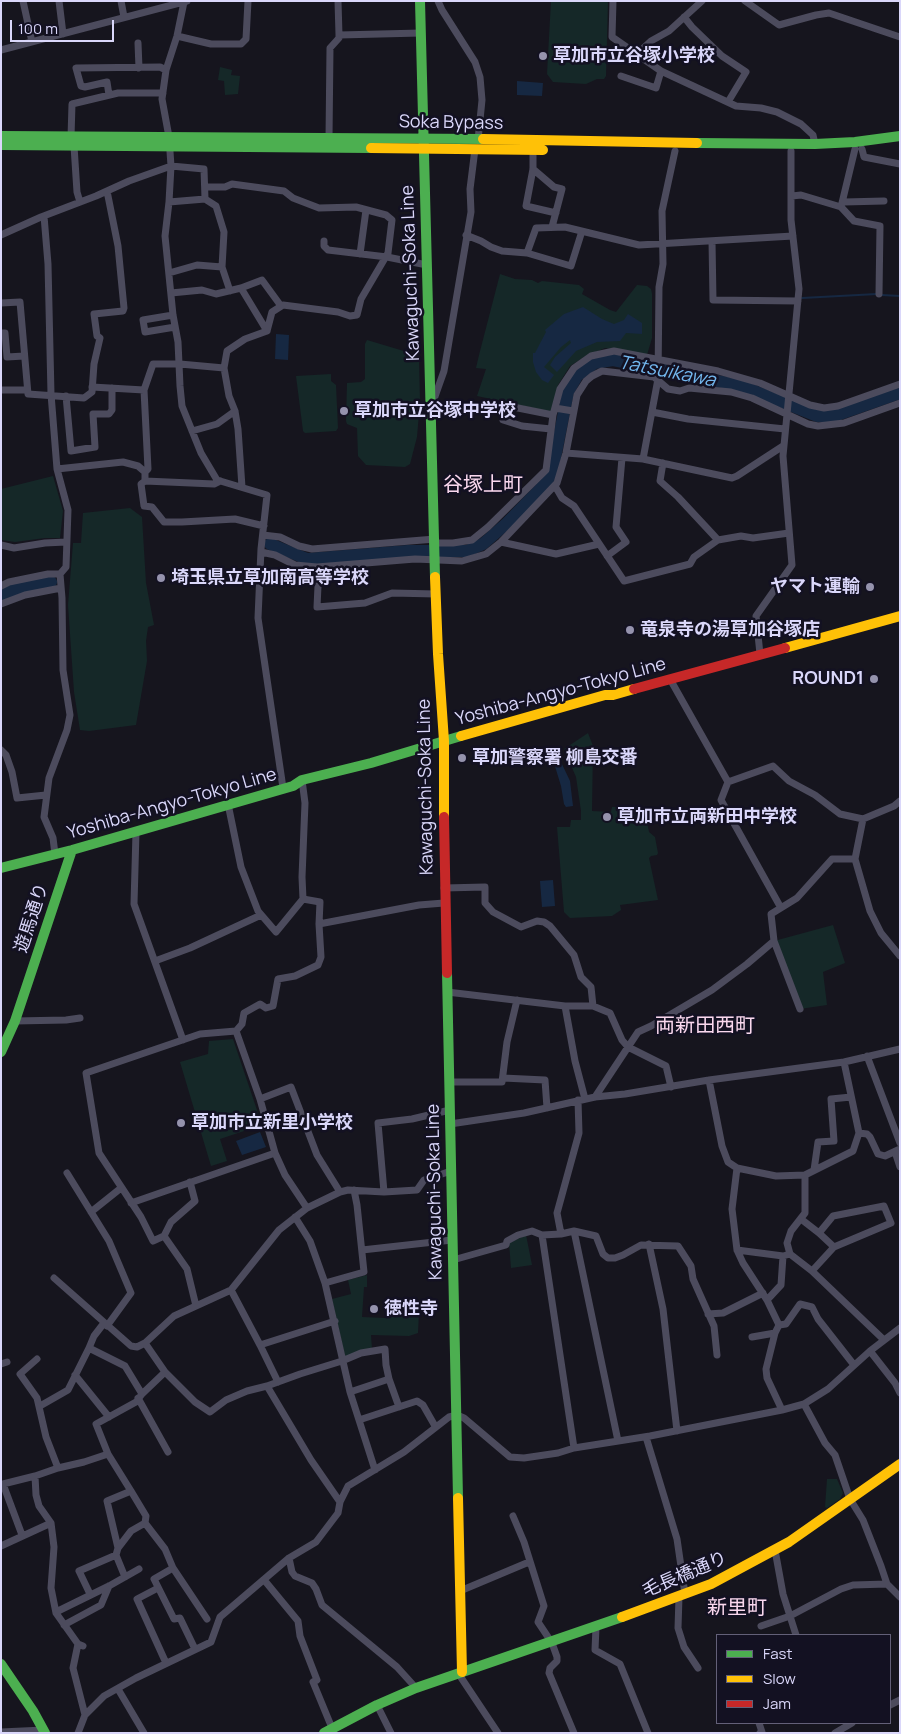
<!DOCTYPE html>
<meta charset="utf-8">
<style>
body{margin:0}
#map{position:relative;width:901px;height:1734px;overflow:hidden;background:#16151e;font-family:Manrope,sans-serif}
canvas{display:block}
.frame{position:absolute;inset:0;border:2px solid #dad7fa;pointer-events:none}
.legend{position:absolute;left:716px;top:1634px;width:175px;height:90px;box-sizing:border-box;background:#131122;border:1px solid #636078;margin:0;padding:6px 9px;list-style:none;font-size:15px;color:#dad7fa}
.legend li{display:flex;align-items:center;gap:10px;height:25px}
.legend b{width:25px;border:1px solid #636078}
.scale{position:absolute;left:10px;top:20px;width:104px;height:22px;box-sizing:border-box;border:2px solid #dad7fa;border-top:0;padding-left:6px;font-size:15px;line-height:18px;white-space:nowrap;color:#dad7fa;-webkit-text-stroke:4px #131122;paint-order:stroke}
</style>
<div id="map">
<canvas width="901" height="1734"></canvas>
<div class="frame"></div>
<ul class="legend">
<li><b style="height:6px;background:#4caf50"></b>Fast</li>
<li><b style="height:6px;background:#ffc107"></b>Slow</li>
<li><b style="height:6px;background:#c62828"></b>Jam</li>
</ul>
<div class="scale">100 m</div>
</div>
<script>
const context = document.querySelector('canvas').getContext('2d');
context.lineJoin = 'round';
function paint(path, color) { context.fillStyle = color; context.fill(path, 'evenodd'); }
const poly = rows => new Path2D(rows.map(r => 'M' + r).join(''));
function stroke(path, color, width, dash) { context.strokeStyle = color; context.lineWidth = width; context.lineCap = dash ? 'butt' : 'round'; context.setLineDash(dash || []); context.stroke(path); }
function drawText(font, color, halo, rows, align = 'center') {
  context.font = font + ' Manrope,"Noto Sans JP",sans-serif'; context.lineWidth = 5; context.setLineDash([]); context.textBaseline = 'middle'; context.strokeStyle = halo; context.fillStyle = color; for (const [text, x, y, turn = 0] of rows) {
    context.save(); context.translate(x, y); context.rotate((+turn || 0) * Math.PI / 180); context.textAlign = isNaN(turn) ? turn : align; if (halo) context.strokeText(text, 0, 0); context.fillText(text, 0, 0); context.restore();
  }
}
paint(poly([
 [551,1,608,1,606,76,604,79,597,79,586,84,553,82,547,74],
 [220,67,232,70,231,75,240,76,238,94,225,95,224,81,218,80],
 [500,274,515,279,532,280,538,283,542,281,579,285,584,289,582,294,610,310,616,312,637,285,647,286,651,289,652,294,652,338,647,355,605,348,586,356,570,366,558,385,552,412,477,396,486,369,476,368,479,355],
 [367,340,417,355,419,357,420,402,417,437,410,464,405,467,366,465,358,456,357,428,347,424,346,421,347,383,361,382,365,379,365,344],
 [331,374,331,381,336,385,338,428,336,431,305,433,303,431,296,376],
 [53,476,63,511,60,538,45,538,15,542,1,540,1,489],
 [130,508,142,517,146,583,154,625,148,627,146,641,147,661,136,725,89,731,80,730,74,692,68,605,73,543,81,543,83,513],
 [588,733,593,746,592,811,611,812,612,807,635,807,646,817,649,832,655,837,658,853,657,855,651,856,649,858,658,900,620,905,621,910,612,916,570,918,564,912,557,827,570,827,571,820,581,820,581,811,576,777,564,749],
 [833,925,845,963,823,972,827,1005,800,1009,774,941],
 [233,1039,259,1116,250,1129,220,1139,227,1161,211,1166,180,1062,208,1054,209,1041],
 [526,1235,532,1265,511,1268,509,1243],
 [367,1275,367,1287,364,1287,362,1317,386,1318,387,1312,391,1313,392,1311,419,1312,418,1333,409,1336,371,1335,372,1349,345,1357,332,1299,351,1294,348,1280],
 [827,1479,837,1479,843,1493,840,1499,827,1508,825,1507]
]), '#152828');
paint(poly([
 [517,81,543,83,542,96,517,95],
 [583,307,602,319,614,324,624,320,628,314,642,323,642,334,626,333,620,341,597,342,576,351,557,372,550,365,555,357,571,343,570,340,561,347,544,367,554,375,548,383,542,380,536,372,533,362,533,353,535,353,546,332,545,330,564,314],
 [276,334,289,335,288,360,275,359],
 [560,760,570,781,573,806,566,807,564,804,561,786,554,763],
 [553,880,555,906,542,907,540,881],
 [260,1132,266,1147,242,1155,236,1141]
]), '#162842');
stroke(poly([
 [882,295,900,296],
 [802,298,877,294]
]), '#162842', 2);
stroke(poly([
 [270,544,307,559,408,551,467,551,483,544,507,523,546,483,552,473,568,392,577,376,595,363,613,360,742,386,817,416,834,416,900,393],
 [1,596,16,589,51,582]
]), '#162842', 12);
stroke(poly([
 [23,1,32,42],
 [59,1,63,34],
 [121,1,124,17],
 [338,1,339,35],
 [438,1,442,10,475,62,480,77,482,100,478,140],
 [613,1,612,37,661,71,736,106,761,108,777,112,801,124,813,135,815,144],
 [745,1,779,25,816,15,829,13,900,37],
 [184,2,177,36,166,70,162,99,169,137,171,166,169,202,165,236,173,315,178,342,180,386,182,406,201,453,217,480,267,495,261,549,258,618,283,788],
 [684,17,692,27,722,56,746,72,728,102],
 [177,36,211,44,241,44,246,39,248,1],
 [138,43,139,68],
 [1,50,187,1],
 [638,53,651,41,669,31,702,1],
 [621,76,656,88,661,71],
 [109,95,107,82,85,87,81,86,76,68,160,67,166,70],
 [71,137,72,104,118,93,163,93],
 [329,138,330,48,339,38,339,35,421,33],
 [74,146,77,192,80,202],
 [862,149,864,157,900,164],
 [533,150,533,169,526,206,556,213],
 [533,169,554,187,562,189,552,227],
 [205,187,225,187,232,184,284,191,293,198,319,208,356,207,386,215,392,220,388,253,361,299,357,315,350,316,338,312,283,305,272,312,267,331,245,339,227,351,224,368,229,396,235,411,238,429,242,487],
 [792,196,801,195,841,207,854,221,880,226,879,294],
 [169,202,205,199,216,206,224,232,222,267,230,291],
 [844,202,884,201],
 [841,207,855,149],
 [44,216,48,264,51,394,57,469,68,510,66,567,60,574,62,598,63,670,70,715,67,730,49,778,44,817,53,838,55,854],
 [1,235,41,217,96,196,129,181,171,166,204,169,205,199],
 [466,235,481,241,491,247,502,251,527,253,571,266,582,231],
 [324,241,324,246,328,250,387,257,427,265],
 [712,241,713,300,798,301],
 [527,253,536,228,565,227,639,245,793,236],
 [360,254,366,210],
 [169,273,197,265,222,267],
 [241,288,267,331],
 [171,293,202,290,216,294,241,288,262,280,281,306],
 [1,303,20,302,28,394,84,398,92,392,94,364,100,338,97,336,94,314,123,311,124,308,118,246,107,191],
 [173,315,143,320,145,332,175,327],
 [1,333,5,333,7,357,24,356],
 [92,387,144,390],
 [1,390,27,390],
 [66,396,71,451,95,447,93,414,109,414,112,410,112,388],
 [433,402,444,371,471,212,470,189,475,149],
 [555,408,573,411],
 [652,412,688,419,785,429],
 [551,429,522,426,503,420,508,406,553,415],
 [192,431,217,424,235,411],
 [566,453,643,459,732,478,737,476,783,446],
 [643,459,658,379,659,287,663,264,662,211,675,151],
 [663,463,660,481,678,497,718,540],
 [57,469,123,462,138,466,145,472],
 [145,481,145,472,148,469,144,390,153,364,180,364,224,368],
 [220,481,214,484,145,481,141,484,144,506,152,507,164,522,182,522,235,519,264,526],
 [555,486,562,498,574,506,624,581,690,564,694,557,718,540,741,536,753,538,789,533],
 [263,535,280,537,299,546,312,549,435,539],
 [501,542,556,554,599,544],
 [435,543,453,543,472,540,488,527,546,470,553,415,560,389,574,368,591,356,614,351,718,371,760,383,810,405,824,408,838,406,900,384],
 [1,545,14,548,45,543,66,542],
 [261,552,275,555,295,565,317,567,415,559,462,561,486,554,501,542,557,483,566,453,577,395,586,381,592,376,602,371,654,377,668,389,680,391,689,388,731,392,752,398,808,424,818,426,844,423,900,403],
 [607,556,626,542,616,527,622,458],
 [315,567,318,586,317,607,365,603,392,593,436,594],
 [1,586,9,582,48,574,60,574],
 [1,604,25,595,61,588],
 [760,654,756,616,792,565,783,456,799,289,791,220,791,151],
 [670,679,728,782],
 [1,750,6,755,12,772,17,798,46,795],
 [900,801,894,806,863,819,855,859,870,911,881,933,900,956],
 [228,804,241,867,258,911,276,932,303,899],
 [136,832,134,904,183,1040],
 [444,888,485,887,485,903,493,912,521,927,537,921,544,922,550,926,574,955,581,977,591,987,593,1006],
 [781,908,721,800,728,782,773,766,789,781,815,795,840,814,863,819],
 [319,924,419,905,444,903],
 [774,941,800,1009],
 [155,961,190,948,261,915],
 [447,992,565,1006,593,1006,610,1013,622,1040,628,1047,666,1066,671,1087],
 [565,1006,575,1061,585,1099],
 [15,1021,66,1020,80,1018],
 [236,1031,242,1024,244,1013,260,1004,266,1008,273,1006,278,979,295,976,318,965,321,957,319,924,320,902,303,899,302,877,305,803,302,780],
 [867,1056,900,1143],
 [844,1062,859,1133,867,1134,870,1137,878,1154,885,1156,900,1149],
 [503,1078,545,1080,547,1108],
 [709,1080,722,1146,728,1162,737,1168],
 [450,1082,502,1082,507,1042,517,1000],
 [595,1097,638,1032,651,1026,712,990,747,964,774,941,771,914,797,898,832,859,855,859],
 [260,1099,291,1087,317,1155,340,1192],
 [450,1124,524,1113,595,1097,625,1094,709,1080,844,1062,900,1049],
 [895,1152,900,1167],
 [814,1170,818,1142,834,1141,831,1099,851,1097],
 [67,1173,109,1241,131,1293,107,1326],
 [805,1175,805,1213,791,1231,787,1243,790,1254,812,1271,884,1340],
 [190,1182,195,1201,171,1222,164,1236,153,1241,141,1217,99,1153,86,1073,200,1034,236,1031,260,1099,275,1153,285,1175,307,1208],
 [384,1192,378,1123,412,1119,450,1110],
 [131,1203,275,1153],
 [91,1212,121,1188],
 [295,1217,310,1241,325,1283,350,1392,375,1470],
 [801,1219,819,1233],
 [574,1231,618,1441],
 [561,1234,557,1213,579,1133,578,1100],
 [542,1235,574,1448],
 [164,1236,187,1269,196,1306],
 [649,1244,663,1309,677,1431],
 [362,1250,452,1240],
 [737,1250,783,1256,790,1254],
 [453,1260,506,1245,507,1241,518,1235,532,1231,542,1235,561,1234,574,1231,596,1236,603,1254,608,1258,615,1258,623,1255,641,1245,678,1246,691,1266,693,1279,714,1326,717,1355],
 [812,1271,834,1247,891,1223,884,1206,833,1216,819,1233,834,1247],
 [54,1278,131,1346,137,1347,145,1343,174,1316,231,1290,279,1230,307,1208,340,1192,348,1190,384,1192,417,1190,424,1180,451,1171],
 [325,1283,364,1272,357,1205,354,1190],
 [231,1290,260,1345,335,1321],
 [767,1300,781,1285,783,1256],
 [708,1314,723,1313,763,1293],
 [104,1323,94,1336,89,1348,125,1366,142,1394,165,1372],
 [779,1325,767,1300,743,1263,737,1250,732,1209,737,1168,776,1176,805,1175,853,1151,859,1133],
 [775,1333,766,1369,767,1378,782,1410],
 [752,1337,775,1333,779,1325,786,1324,800,1304,812,1307,818,1319,854,1365],
 [145,1343,165,1372,195,1402,210,1412,226,1400,247,1391,267,1386,300,1374,342,1361,361,1353,385,1349,386,1365,389,1379,399,1407],
 [260,1345,278,1382],
 [870,1351,895,1383,900,1393],
 [37,1359,20,1374,37,1398,46,1437,58,1468],
 [1,1364,7,1362],
 [75,1375,109,1417],
 [267,1386,311,1460,340,1502],
 [350,1392,389,1379],
 [138,1398,168,1452],
 [804,1404,825,1443,835,1455,850,1499,863,1520,881,1566,887,1584,900,1597],
 [40,1406,68,1390,89,1348],
 [359,1420,417,1401,423,1405,435,1426],
 [646,1437,677,1539,685,1594],
 [35,1476,36,1495,39,1506,51,1523,54,1547,51,1588,56,1613,78,1644,83,1646],
 [131,1491,108,1454,96,1424,136,1402,142,1394],
 [513,1516,524,1542,544,1606,538,1622,552,1643,557,1657,557,1661,550,1668,549,1673,574,1733],
 [22,1535,3,1484,35,1476,58,1468,84,1462,108,1454],
 [1,1546,51,1523],
 [118,1548,107,1501,131,1491,146,1516,145,1523,165,1549,173,1568,207,1619],
 [775,1550,783,1594,796,1635],
 [116,1555,125,1577],
 [289,1558,292,1572,295,1576,312,1583,316,1589,322,1605,397,1667,416,1688],
 [173,1568,154,1579,174,1619,180,1618,195,1649],
 [265,1581,298,1621,300,1636,317,1680,313,1682,332,1728],
 [158,1588,137,1599,166,1663],
 [460,1591,529,1562],
 [90,1594,79,1571,116,1555,118,1548,131,1531,145,1523],
 [679,1597,678,1628,684,1647,698,1668],
 [56,1612,109,1586,139,1569],
 [64,1625,101,1605,109,1586],
 [761,1626,790,1616,841,1589,853,1585,887,1584],
 [596,1627,595,1650,620,1664,648,1733],
 [78,1644,73,1668,85,1715],
 [458,1673,498,1733],
 [118,1689,144,1733],
 [377,1705,391,1733],
 [890,1705,900,1700],
 [759,1723,762,1732,760,1733],
 [1,1732,44,1730],
 [78,1733,85,1715,104,1696,136,1678,211,1642,220,1617,289,1558,316,1542,338,1513,340,1502,348,1486,404,1452,449,1417,457,1415,464,1418,510,1457,524,1458,558,1453,574,1448,650,1436,782,1410,804,1404,828,1389,870,1351,900,1328],
 [835,1733,852,1723]
]), '#4c4b5d', 7);
stroke(poly([
 [420,1,435,577],
 [1,136,483,139],
 [697,143,815,144,855,142,900,136],
 [1,145,371,148],
 [1,868,72,850,293,786,302,780,371,763,461,736],
 [447,973,458,1498],
 [1,1052,15,1021,72,850],
 [1,1664,33,1711,45,1733],
 [324,1733,377,1705,416,1688,622,1617]
]), '#4caf50', 10);
stroke(poly([
 [483,139,697,143],
 [371,148,543,150],
 [435,577,438,654,444,741,444,817],
 [785,648,900,616],
 [461,736,605,695,613,695,634,689],
 [458,1498,462,1672],
 [622,1617,711,1584,789,1542,900,1464]
]), '#ffc107', 10);
stroke(poly([
 [634,689,785,648],
 [444,817,447,973]
]), '#c62828', 10);
for (const [x, y, r, color] of [
 [543,56,5,"#9593ad"],
 [344,411,5,"#9593ad"],
 [161,578,5,"#9593ad"],
 [870,587,5,"#9593ad"],
 [630,630,5,"#9593ad"],
 [874,679,5,"#9593ad"],
 [462,758,5,"#9593ad"],
 [607,817,5,"#9593ad"],
 [181,1123,5,"#9593ad"],
 [374,1309,5,"#9593ad"]
]) { const dot = new Path2D(); dot.arc(x, y, r, 0, 2 * Math.PI); context.fillStyle = color; context.fill(dot); stroke(dot, '#131122', 2); }
drawText('bold 18px', '#dad7fa', '#131122', [
 ["草加市立谷塚小学校",553,56],
 ["草加市立谷塚中学校",354,411],
 ["埼玉県立草加南高等学校",171,578],
 ["ヤマト運輸",860,587,"right"],
 ["竜泉寺の湯草加谷塚店",640,630],
 ["ROUND1",864,679,"right"],
 ["草加警察署 柳島交番",472,758],
 ["草加市立両新田中学校",617,817],
 ["草加市立新里小学校",191,1123],
 ["徳性寺",384,1309]
], 'left');
drawText('18px', '#dad7fa', '#131122', [
 ["Soka Bypass",451,123,1],
 ["Kawaguchi-Soka Line",411,273,-92],
 ["Yoshiba-Angyo-Tokyo Line",561,692,-15],
 ["Kawaguchi-Soka Line",426,787,-91],
 ["Yoshiba-Angyo-Tokyo Line",172,804,-16],
 ["遊馬通り",32,918,-72],
 ["Kawaguchi-Soka Line",435,1192,-91],
 ["毛長橋通り",685,1575,-23]
]);
drawText('italic 19px', '#72b6ed', '#131122', [
 ["Tatsuikawa",667,372,11]
]);
drawText('20px', '#fad8ee', '#131122', [
 ["谷塚上町",483,485],
 ["両新田西町",705,1026],
 ["新里町",737,1608]
]);
</script>
